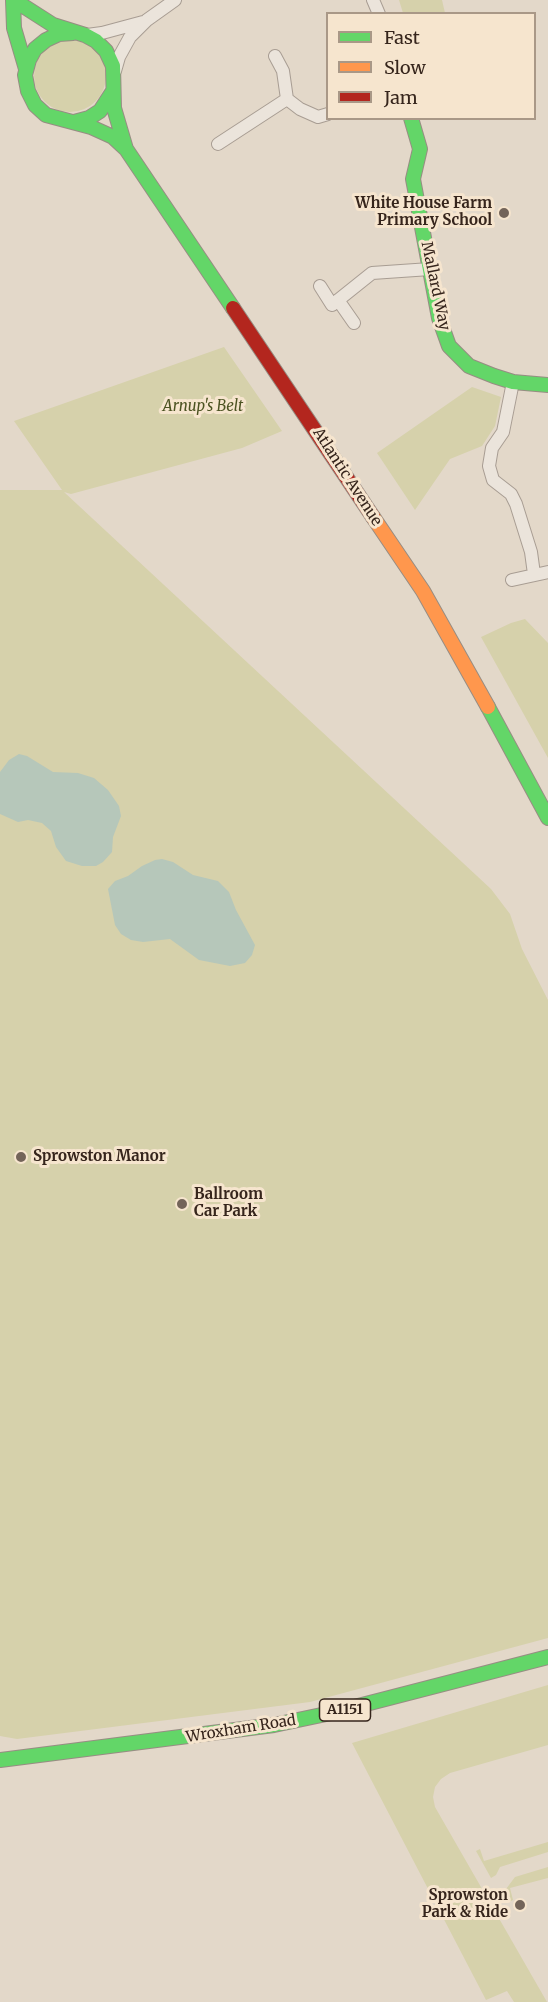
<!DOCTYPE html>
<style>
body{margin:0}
#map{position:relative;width:548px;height:2002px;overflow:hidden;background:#e3d8c9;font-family:Merriweather,serif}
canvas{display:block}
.legend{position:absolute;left:326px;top:12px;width:210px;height:108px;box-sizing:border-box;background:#f6e5ce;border:2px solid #a99887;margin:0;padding:8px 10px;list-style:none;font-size:18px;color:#36251c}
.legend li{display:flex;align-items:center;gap:12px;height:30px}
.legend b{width:30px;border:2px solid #a99887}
</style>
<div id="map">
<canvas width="548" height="2002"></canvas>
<ul class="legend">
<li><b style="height:8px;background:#63d668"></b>Fast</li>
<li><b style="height:8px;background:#ff974d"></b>Slow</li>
<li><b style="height:8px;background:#b3261e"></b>Jam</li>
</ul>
</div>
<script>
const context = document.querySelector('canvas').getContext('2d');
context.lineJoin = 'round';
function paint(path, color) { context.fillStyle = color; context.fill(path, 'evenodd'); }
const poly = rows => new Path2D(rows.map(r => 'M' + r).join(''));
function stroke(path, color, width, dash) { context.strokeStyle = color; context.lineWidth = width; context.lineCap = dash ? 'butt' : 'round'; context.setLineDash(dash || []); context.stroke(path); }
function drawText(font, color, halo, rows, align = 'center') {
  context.font = font + ' Merriweather,serif'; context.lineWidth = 6; context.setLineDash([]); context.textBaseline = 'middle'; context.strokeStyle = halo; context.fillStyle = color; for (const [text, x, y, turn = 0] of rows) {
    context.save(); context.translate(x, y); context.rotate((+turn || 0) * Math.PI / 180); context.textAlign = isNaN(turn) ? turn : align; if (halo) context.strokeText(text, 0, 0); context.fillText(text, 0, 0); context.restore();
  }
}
paint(poly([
 [399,0,442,0,445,13,403,13],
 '34 76a36 36 0 1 1 72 0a36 36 0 1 1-72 0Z',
 [224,347,282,431,242,448,71,494,64,492,491,889,510,914,522,949,548,1000,548,1638,310,1702,17,1739,0,1736,0,490,62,490,14,421],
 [472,387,501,397,495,426,482,446,450,459,415,510,377,453],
 [525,619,548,643,548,758,481,637,511,623],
 [548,1685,548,1745,450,1773,441,1779,435,1787,433,1797,435,1807,547,2002,514,2002,507,1991,486,2000,352,1743],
 [548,1842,548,1852,500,1867,496,1875,491,1878,476,1851,480,1849,484,1861],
 [548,1867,548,1878,510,1888,513,1900,507,1903,506,1889,515,1877]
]), '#d6d1ab');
paint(poly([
 [19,754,27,756,53,772,78,773,94,778,108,790,119,806,121,816,113,837,112,852,103,862,96,866,82,866,66,861,56,847,51,831,42,823,28,820,18,822,0,814,0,772,9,760],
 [162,859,173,862,193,875,218,881,229,892,236,910,255,945,252,955,245,963,230,966,199,960,170,939,143,942,131,940,121,934,115,925,108,889,115,881,128,876,142,866,155,860]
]), '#b6c7ba');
const street = poly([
 [373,0,379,14],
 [87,35,102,33,143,22],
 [275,56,283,71,287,99],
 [115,71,119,57,130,37,147,20,175,0],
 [218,144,287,99,300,109,318,117,328,114],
 [320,286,332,305,372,273,430,269],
 [338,300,354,323],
 [513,382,503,432,492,448,489,466,493,480,511,494,516,504,531,552,534,574],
 [512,580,548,572]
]);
const fast = poly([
 [13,0,14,28,26,69],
 [14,0,53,25,85,35,96,41,106,51,113,66,114,108,126,149],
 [73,33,59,34,46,40,35,49,29,60,25,75,28,91,35,105,46,115,91,127,113,137,126,149,233,308],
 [411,118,420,149,413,179,439,318,449,346,469,366,494,376,513,382,548,385],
 [74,122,89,118,100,111,113,91],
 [488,707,548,818],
 [0,1760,274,1725,331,1713,548,1657]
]);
const slow = poly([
 [373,517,423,591,488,707]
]);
const jam = poly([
 [233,308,373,517]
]);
stroke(street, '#a89d93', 14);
stroke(fast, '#978d83', 16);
stroke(slow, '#978d83', 16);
stroke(jam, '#978d83', 16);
stroke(street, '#ebe4db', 12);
stroke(fast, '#63d668', 14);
stroke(slow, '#ff974d', 14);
stroke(jam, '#b3261e', 14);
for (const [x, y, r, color] of [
 [504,213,6,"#736459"],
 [21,1157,6,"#736459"],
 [182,1204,6,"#736459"],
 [520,1905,6,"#736459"]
]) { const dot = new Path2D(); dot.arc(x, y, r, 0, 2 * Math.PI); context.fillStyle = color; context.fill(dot); stroke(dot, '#f6e5ce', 2); }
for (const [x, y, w] of [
 [345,1710,51]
]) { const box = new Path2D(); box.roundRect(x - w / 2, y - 11, w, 22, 4.5); context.fillStyle = '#f6e5ce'; context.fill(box); stroke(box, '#36251c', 1.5); }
drawText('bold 14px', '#36251c', null, [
 ["A1151",345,1710]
]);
drawText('bold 15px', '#36251c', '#f6e5ce', [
 ["White House Farm",492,204],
 ["Primary School",492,221],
 ["Sprowston Manor",33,1157,"left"],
 ["Ballroom",194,1195,"left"],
 ["Car Park",194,1212,"left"],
 ["Sprowston",508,1896],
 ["Park & Ride",508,1913]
], 'right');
drawText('15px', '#36251c', '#f6e5ce', [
 ["Mallard Way",435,286,78],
 ["Atlantic Avenue",347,477,57],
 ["Wroxham Road",241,1729,-9]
]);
drawText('italic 15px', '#4c5322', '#f6e5ce', [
 ["Arnup's Belt",203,407]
]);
</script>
